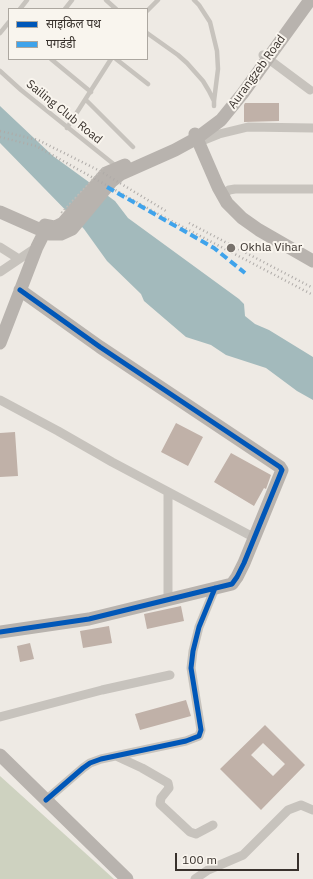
<!DOCTYPE html>
<meta charset="utf-8">
<style>
body{margin:0}
#map{position:relative;width:313px;height:879px;overflow:hidden;background:#eeeae4;font-family:"IBM Plex Sans","Noto Sans Devanagari",sans-serif}
canvas{display:block}
.legend{position:absolute;left:8px;top:8px;width:140px;height:52px;box-sizing:border-box;background:#f9f5ee;border:1px solid #aca7a0;margin:0;padding:5px 7px;list-style:none;font-size:12px;color:#38312c}
.legend li{display:flex;align-items:center;gap:8px;height:20px}
.legend b{width:20px;border:1px solid #aca7a0}
.scale{position:absolute;left:175px;top:853px;width:124px;height:18px;box-sizing:border-box;border:2px solid #38312c;border-top:0;padding-left:5px;font-size:12px;line-height:14px;white-space:nowrap;color:#38312c;-webkit-text-stroke:3px #f9f5ee;paint-order:stroke}
</style>
<div id="map">
<canvas width="313" height="879"></canvas>
<ul class="legend">
<li><b style="height:5px;background:#0057b8"></b>साइकिल पथ</li>
<li><b style="height:5px;background:#3fa3eb"></b>पगडंडी</li>
</ul>
<div class="scale">100 m</div>
</div>
<script>
const context = document.querySelector('canvas').getContext('2d');
context.lineJoin = 'round';
function paint(path, color) { context.fillStyle = color; context.fill(path, 'evenodd'); }
const poly = rows => new Path2D(rows.map(r => 'M' + r).join(''));
function stroke(path, color, width, dash) { context.strokeStyle = color; context.lineWidth = width; context.lineCap = dash ? 'butt' : 'round'; context.setLineDash(dash || []); context.stroke(path); }
function drawText(font, color, halo, rows, align = 'center') {
  context.font = font + ' "IBM Plex Sans",sans-serif'; context.lineWidth = 4; context.setLineDash([]); context.textBaseline = 'middle'; context.strokeStyle = halo; context.fillStyle = color; for (const [text, x, y, turn = 0] of rows) {
    context.save(); context.translate(x, y); context.rotate((+turn || 0) * Math.PI / 180); context.textAlign = isNaN(turn) ? turn : align; if (halo) context.strokeText(text, 0, 0); context.fillText(text, 0, 0); context.restore();
  }
}
paint(poly([
 [0,776,114,879,0,879]
]), '#ced2c0');
paint(poly([
 [0,106,53,156,115,201,128,218,239,299,244,304,245,316,255,324,269,330,313,357,313,400,297,391,266,368,226,355,211,345,186,337,144,301,141,294,107,261,84,229,0,143]
]), '#a3babc');
paint(poly([
 [245,103,279,103,279,121,244,122,244,105],
 [176,423,203,437,188,466,161,452],
 [15,432,18,476,0,477,0,433],
 [231,453,271,475,266,489,264,488,254,506,214,482],
 [181,606,184,621,147,629,144,614],
 [109,626,112,643,83,648,80,631],
 [30,643,34,659,20,662,17,646],
 [186,700,191,716,140,730,135,714],
 [265,725,305,765,261,810,220,769],
 [263,743,285,764,273,776,251,755]
]), '#c0b1a8');
stroke(poly([
 [106,0,116,9],
 [194,0,199,5,210,22,217,51,218,69,214,101],
 [20,9,27,0],
 [65,9,72,0],
 [147,11,158,0],
 [0,33,9,22],
 [147,33,178,55,187,63,203,81,209,91,214,101,214,106],
 [51,59,91,92],
 [116,59,148,84],
 [0,71,21,90,116,166],
 [86,100,133,147],
 [67,128,111,59]
]), '#c7c3bd', 4.5);
stroke(poly([
 [263,55,310,90],
 [199,142,219,134,248,127,313,128],
 [222,196,229,190,235,189,313,189],
 [0,247,19,259],
 [0,272,37,247],
 [0,400,58,431,112,462,255,538],
 [168,492,168,600],
 [0,717,102,690,170,675],
 [116,756,142,768,168,783,169,788,161,798,160,804,190,832,196,834,213,825],
 [46,800,83,768,90,763,101,759,186,741,199,736,201,730,191,668,193,651,199,627,215,588],
 [195,879,208,870,243,855,288,810,301,805,313,810]
]), '#c7c3bd', 9);
stroke(poly([
 [195,134,218,187,227,203,242,218,259,230,313,261],
 [0,212,50,234,61,234,72,229,111,182,121,174,175,150,197,138,221,120,243,93,310,0],
 [45,225,55,227,63,223,106,173,125,165],
 [0,343,37,247,45,231],
 [0,632,89,619,232,584,237,577,244,563,282,470,280,467,100,347,20,290],
 [0,755,127,879]
]), '#b8b3ae', 13);
stroke(poly([
 [0,131,38,140,100,171,166,211],
 [0,137,36,146,160,215,313,295],
 [189,223,313,288]
]), '#afaba8', 2.5, [1, 3]);
stroke(poly([
 [61,213,104,167]
]), '#bfbbb6', 1.5, [2, 2]);
stroke(poly([
 [107,187,214,248,245,273]
]), '#3fa3eb', 4, [8, 4]);
stroke(poly([
 [0,632,89,619,232,584,237,577,244,563,282,470,280,467,100,347,20,290],
 [46,800,83,768,90,763,101,759,186,741,199,736,201,730,191,668,193,651,199,627,215,588]
]), '#0057b8', 5);
for (const [x, y, r, color] of [
 [231,248,5,"#78726c"]
]) { const dot = new Path2D(); dot.arc(x, y, r, 0, 2 * Math.PI); context.fillStyle = color; context.fill(dot); stroke(dot, '#f9f5ee', 1.5); }
drawText('12px', '#38312c', '#f9f5ee', [
 ["Aurangzeb Road",257,72,-54],
 ["Sailing Club Road",64,112,39]
]);
drawText('12px', '#38312c', '#f9f5ee', [
 ["Okhla Vihar",240,248]
], 'left');
</script>
